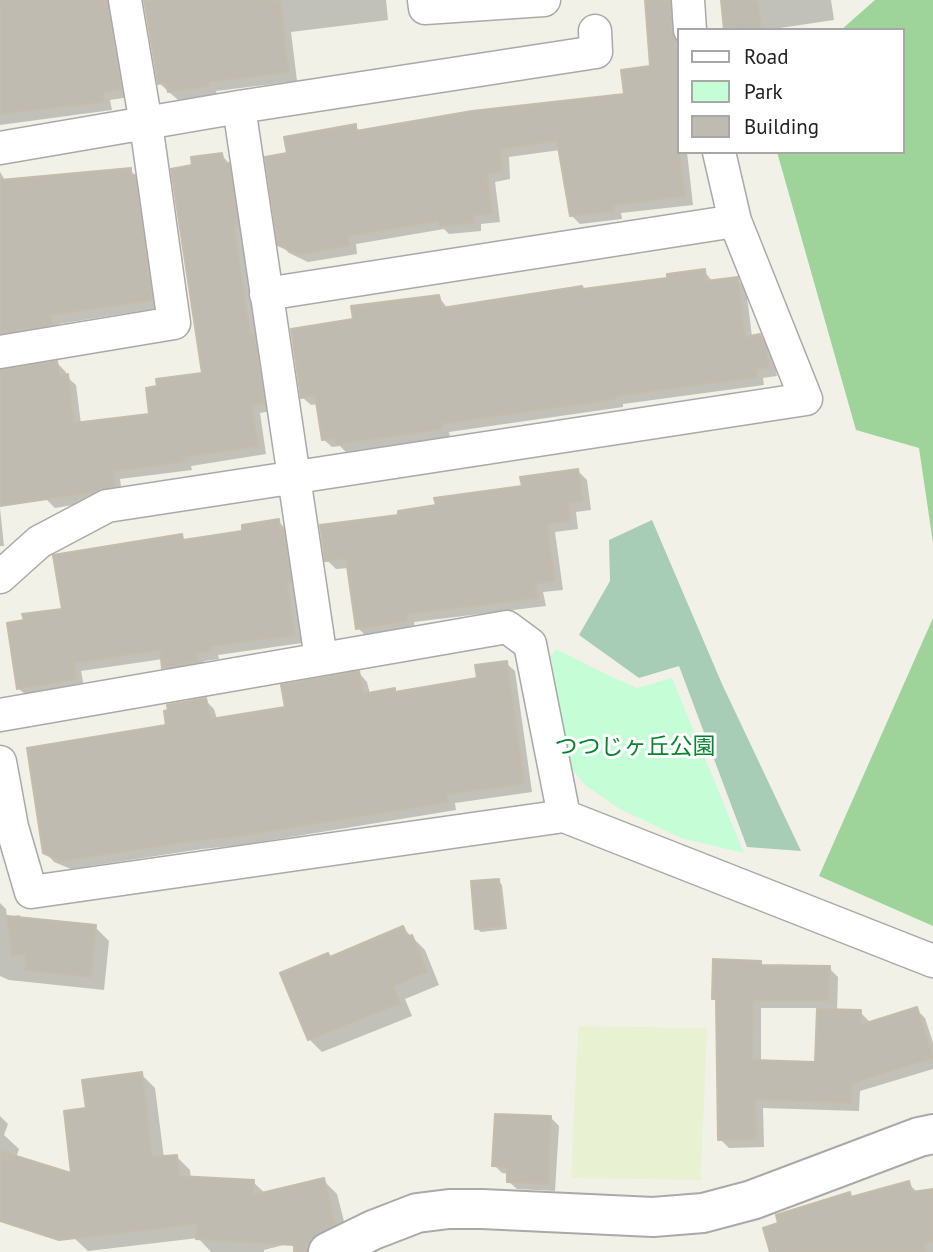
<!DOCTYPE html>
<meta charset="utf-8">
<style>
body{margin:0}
#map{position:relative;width:933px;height:1252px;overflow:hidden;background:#f2f1e8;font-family:"PT Sans",sans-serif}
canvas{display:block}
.legend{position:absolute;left:677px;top:28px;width:228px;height:126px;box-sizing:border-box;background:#fff;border:2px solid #a7a7a7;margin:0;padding:9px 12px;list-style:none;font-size:21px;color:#222}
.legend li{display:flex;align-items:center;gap:14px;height:35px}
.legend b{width:35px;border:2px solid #a7a7a7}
</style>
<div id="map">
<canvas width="933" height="1252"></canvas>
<ul class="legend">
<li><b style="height:9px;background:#fff"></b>Road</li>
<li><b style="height:19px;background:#c4fdd6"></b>Park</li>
<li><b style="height:19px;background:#c0bbb0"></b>Building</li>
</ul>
</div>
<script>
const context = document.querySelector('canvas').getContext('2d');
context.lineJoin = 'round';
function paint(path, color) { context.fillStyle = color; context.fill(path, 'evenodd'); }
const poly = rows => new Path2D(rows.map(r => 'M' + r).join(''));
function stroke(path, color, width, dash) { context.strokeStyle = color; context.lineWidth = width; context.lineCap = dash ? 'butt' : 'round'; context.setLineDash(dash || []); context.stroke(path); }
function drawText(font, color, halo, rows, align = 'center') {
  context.font = font + ' "PT Sans","Noto Sans JP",sans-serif'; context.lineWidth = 6; context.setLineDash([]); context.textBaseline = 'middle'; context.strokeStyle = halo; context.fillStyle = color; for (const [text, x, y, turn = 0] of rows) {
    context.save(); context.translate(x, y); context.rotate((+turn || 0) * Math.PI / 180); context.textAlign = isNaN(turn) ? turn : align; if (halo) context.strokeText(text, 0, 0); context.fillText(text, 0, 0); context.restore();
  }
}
paint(poly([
 [578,1026,707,1028,701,1180,571,1178]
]), '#e8f2d3');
paint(poly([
 [875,0,933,0,933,543,919,448,856,430,777,152,903,152,903,30,841,30],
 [933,618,933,926,819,876]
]), '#9ed49a');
paint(poly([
 [652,520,722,684,801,851,747,847,679,666,639,678,579,635,610,581,609,540]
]), '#a7cdb6');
paint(poly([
 [556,649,601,672,637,688,672,678,744,853,681,838,620,809,585,785,572,769,563,744,551,656]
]), '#c4fdd6');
paint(poly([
 [0,0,118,0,129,97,110,100,112,110,0,125],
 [145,0,386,0,388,20,291,32,297,81,216,91,217,94,178,100,159,83],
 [646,0,672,0,675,37,679,47,679,64,676,64,679,67,679,152,687,152,693,205,621,213,622,219,580,224,571,215,560,150,509,157,510,179,495,182,500,222,481,224,481,231,449,234,444,229,356,244,357,254,308,262,289,253,280,244,289,154,355,126,361,132,626,96,656,67],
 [723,0,831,0,834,20,766,30,726,30],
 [221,154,237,173,246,233,241,231,258,340,262,345,272,411,260,413,266,454,191,466,192,470,120,479,122,495,103,500,55,508,46,499,57,363,66,372,66,376,76,385,81,424,151,416,204,374,194,167],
 [130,170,139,179,160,308,59,324,60,333,0,345,0,172,5,180],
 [704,271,713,282,737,279,746,288,752,337,760,336,769,345,774,358,777,376,763,378,764,385,623,404,623,407,449,432,450,438,346,452,340,446,332,447,323,439,318,404,311,405,302,397,355,321,439,297,448,309,669,280],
 [578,471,587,480,591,510,576,512,578,529,555,532,563,590,543,592,546,606,414,622,415,629,367,637,358,628,349,568,336,569,327,560,400,517,524,487],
 [0,508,4,546,0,546],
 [278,521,287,530,298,590,295,590,302,643,218,655,219,659,204,661,206,670,172,676,164,667,163,659,81,671,84,687,27,696,18,688,64,611,181,536,187,542,244,532],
 [506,663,515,671,532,792,455,803,456,810,242,845,202,849,71,869,54,862,45,852,168,726,205,700,214,709,217,719,287,708,359,673,367,682,370,694,394,690,398,694,479,680],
 [498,881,502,885,507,929,481,932,476,928],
 [0,903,6,909,7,917,19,915,24,920,95,927,109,941,104,990,9,980,0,976],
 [403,928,425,950,439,985,405,999,412,1016,322,1052,309,1039,331,958],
 [761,963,765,967,829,968,838,977,837,1011,860,1012,869,1021,869,1024,916,1009,925,1018,933,1043,933,1069,860,1091,859,1111,763,1108,764,1147,729,1148,720,1139,718,1002,714,998],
 [761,1008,818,1008,817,1064,761,1062],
 [141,1074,155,1088,164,1158,176,1156,190,1170,191,1179,253,1182,266,1194,323,1180,337,1194,346,1229,264,1250,264,1252,211,1252,198,1238,88,1251,74,1238,0,1201,0,1116,8,1124,4,1135,19,1149,16,1158,73,1175,88,1110],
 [551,1118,559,1126,555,1191,517,1189,508,1181,509,1174,502,1173,494,1165],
 [908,1183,917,1192,933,1191,933,1252,772,1252,850,1194,853,1198]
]), '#0003');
const building = poly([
 [0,0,107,0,121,89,103,92,104,102,0,114,0,0],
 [144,0,280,0,289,72,208,82,209,86,168,92,166,82,158,84,144,0],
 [645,0,670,0,672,31,676,42,679,61,679,152,685,196,614,205,614,211,570,216,557,141,501,149,502,171,487,174,492,214,473,216,474,223,439,226,438,221,348,236,349,246,298,254,278,245,265,157,287,153,284,137,356,124,356,131,472,111,624,94,621,70,650,66,645,0],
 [721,0,758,0,761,30,724,30,721,0],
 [222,153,224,164,229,163,238,226,234,224,250,335,254,334,264,403,252,405,258,446,184,457,184,462,112,471,115,486,94,492,0,506,0,370,57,361,60,376,68,374,74,423,149,414,146,388,157,386,156,379,202,373,171,169,192,165,191,157,222,153],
 [131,168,131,176,135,175,152,300,51,315,52,325,0,333,0,180,131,168],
 [705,269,706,281,738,277,745,337,760,334,766,348,769,367,756,370,757,377,615,396,616,399,441,424,442,429,336,444,335,438,322,440,315,395,301,398,291,329,353,319,351,306,439,295,442,308,582,286,583,289,667,278,667,274,705,269],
 [578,469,583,501,568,503,570,521,547,524,555,581,535,584,538,598,406,614,407,621,356,629,346,559,325,561,320,525,398,515,398,511,436,505,434,498,522,486,520,477,578,469],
 [279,519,280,529,283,529,288,565,291,582,287,582,295,635,211,646,211,651,196,653,198,662,162,668,160,650,74,663,76,679,17,689,7,623,24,620,22,614,62,609,53,555,182,534,183,540,242,531,242,525,279,519],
 [507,661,524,784,447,794,448,802,232,837,193,841,61,861,43,853,27,748,166,725,164,711,168,710,167,705,206,698,211,719,285,707,281,685,359,671,363,694,395,688,395,692,477,678,475,665,507,661],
 [499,879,503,926,475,929,471,881,499,879],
 [7,916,96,925,91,977,25,970,26,954,12,956,7,916],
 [403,926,408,937,412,935,427,972,393,986,400,1003,308,1040,280,973,328,953,330,957,403,926],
 [713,959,761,961,761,965,830,966,829,1000,753,1000,752,1060,815,1062,817,1009,861,1010,860,1025,917,1007,933,1058,852,1083,851,1103,755,1099,756,1139,718,1140,716,999,712,999,713,959],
 [142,1072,152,1157,177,1155,179,1176,254,1180,253,1195,324,1178,335,1224,310,1239,306,1252,294,1252,294,1245,196,1239,197,1224,59,1240,0,1221,0,1151,71,1173,64,1111,86,1108,82,1080,142,1072],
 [495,1114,551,1116,548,1184,507,1182,507,1167,492,1166,495,1114],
 [909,1181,912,1192,933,1189,933,1242,924,1243,926,1252,770,1252,763,1228,778,1223,776,1215,850,1192,851,1197,909,1181]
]);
paint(building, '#c0bbb0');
stroke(building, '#c5bca9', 2);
const minor = poly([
 [424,0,425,8,544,0],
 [688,0,690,30],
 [239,107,321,659],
 [0,148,239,107,596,52,595,31],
 [266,294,735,221],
 [0,352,174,323,146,124,125,0],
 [0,577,39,542,107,506,806,399,735,221,719,152],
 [0,715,507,627,530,644,564,816,31,892,12,827,0,762],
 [564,816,933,961]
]);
const tertiary = poly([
 [328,1252,373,1230,417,1213,449,1209,482,1209,653,1217,703,1213,752,1200,919,1137,933,1134]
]);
stroke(minor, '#a9a9a9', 35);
stroke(tertiary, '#a9a9a9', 42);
stroke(minor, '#fff', 32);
stroke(tertiary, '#fff', 38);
drawText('23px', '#05852d', '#fff', [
 ["つつじヶ丘公園",635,747]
]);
</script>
